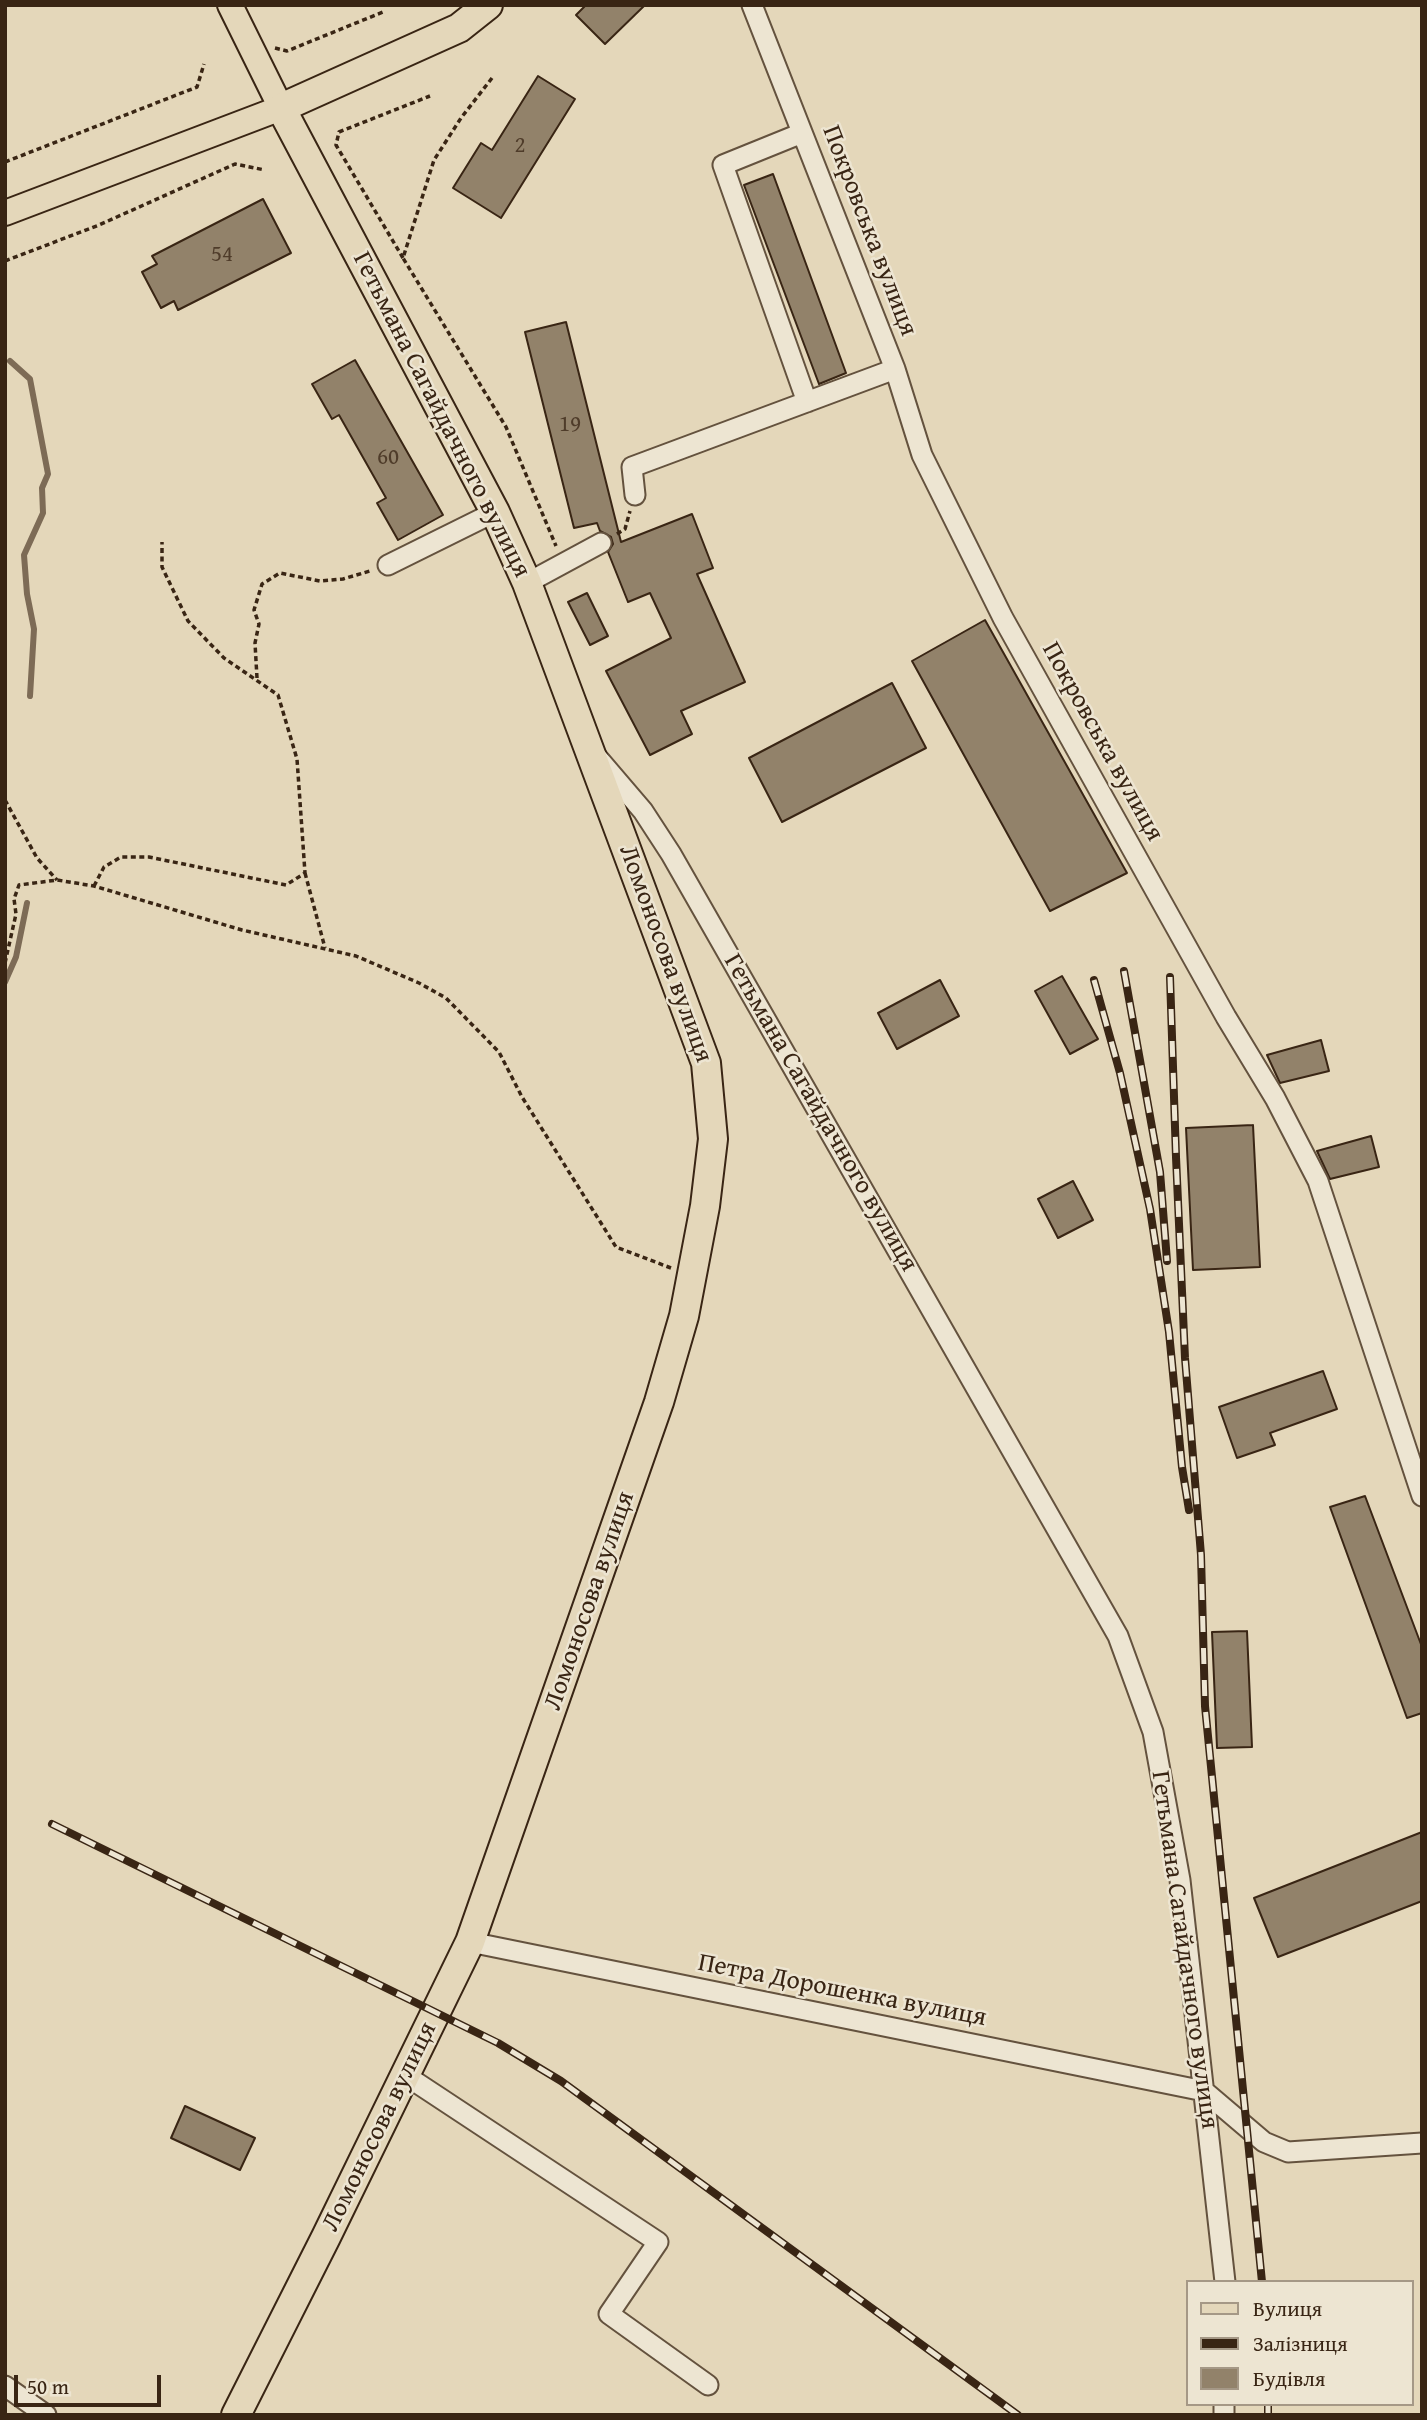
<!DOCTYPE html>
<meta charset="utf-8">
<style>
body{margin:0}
#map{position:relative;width:1427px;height:2420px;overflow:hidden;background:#e4d7ba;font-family:"Gentium Book Plus",serif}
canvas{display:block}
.frame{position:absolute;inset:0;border:7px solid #392514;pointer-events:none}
.legend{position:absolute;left:1186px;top:2280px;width:228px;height:126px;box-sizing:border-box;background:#ede5d2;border:2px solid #a59886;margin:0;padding:9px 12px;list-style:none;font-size:21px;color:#392514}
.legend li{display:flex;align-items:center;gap:14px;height:35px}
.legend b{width:35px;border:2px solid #a59886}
.scale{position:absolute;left:14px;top:2375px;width:147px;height:32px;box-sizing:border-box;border:4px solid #392514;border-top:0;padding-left:9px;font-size:21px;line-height:24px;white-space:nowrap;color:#392514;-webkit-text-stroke:5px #ede5d2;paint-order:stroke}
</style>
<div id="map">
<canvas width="1427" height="2420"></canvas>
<div class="frame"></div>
<ul class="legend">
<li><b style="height:9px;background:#e4d7ba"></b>Вулиця</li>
<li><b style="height:9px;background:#392514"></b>Залізниця</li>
<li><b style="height:19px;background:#92826a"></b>Будівля</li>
</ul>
<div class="scale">50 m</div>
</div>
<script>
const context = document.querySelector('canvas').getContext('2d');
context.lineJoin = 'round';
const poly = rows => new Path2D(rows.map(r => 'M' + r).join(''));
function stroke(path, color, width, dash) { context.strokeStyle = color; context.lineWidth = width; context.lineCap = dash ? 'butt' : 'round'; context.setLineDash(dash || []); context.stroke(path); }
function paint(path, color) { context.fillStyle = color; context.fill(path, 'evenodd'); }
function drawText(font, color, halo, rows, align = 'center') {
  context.font = font + ' "Gentium Book Plus",serif'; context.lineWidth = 5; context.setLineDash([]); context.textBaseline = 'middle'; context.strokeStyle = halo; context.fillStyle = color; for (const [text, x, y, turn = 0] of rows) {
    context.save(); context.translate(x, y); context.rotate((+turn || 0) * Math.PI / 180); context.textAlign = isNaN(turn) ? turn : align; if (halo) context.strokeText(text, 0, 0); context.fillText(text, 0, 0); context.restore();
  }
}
stroke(poly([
 [10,361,30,379,48,474,42,488,43,513,24,555,27,594,34,629,30,696],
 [5,982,16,957,27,903]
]), '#7d6b56', 6);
const building = poly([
 [586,5,645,5,605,44,576,15,586,5],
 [538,76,575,99,501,218,453,188,481,143,492,150,538,76],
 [773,174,846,373,819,384,744,185,773,174],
 [263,199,291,253,178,310,174,301,161,308,142,272,157,264,152,256,263,199],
 [566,322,621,542,692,514,713,568,697,574,745,682,681,711,692,734,650,755,606,671,671,638,650,593,628,602,608,552,613,544,611,537,600,531,597,523,574,528,525,332,566,322],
 [355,360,443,515,398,540,377,503,386,498,339,415,332,419,312,384,355,360],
 [587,593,608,636,590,645,568,602,587,593],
 [985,620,1127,873,1050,911,912,661,985,620],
 [892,683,926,748,782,822,749,758,892,683],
 [1062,976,1098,1039,1070,1054,1035,991,1062,976],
 [940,980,959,1016,897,1049,878,1013,940,980],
 [1321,1040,1329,1071,1280,1083,1267,1055,1321,1040],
 [1253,1125,1260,1267,1193,1270,1186,1128,1253,1125],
 [1371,1136,1379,1167,1330,1179,1317,1151,1371,1136],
 [1073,1181,1093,1220,1058,1238,1038,1199,1073,1181],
 [1323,1371,1337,1409,1270,1433,1275,1445,1237,1458,1219,1407,1323,1371],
 [1365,1496,1422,1647,1422,1713,1407,1718,1330,1507,1365,1496],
 [1247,1631,1252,1747,1217,1748,1212,1632,1247,1631],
 [1422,1832,1422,1901,1278,1957,1254,1898,1422,1832],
 [185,2106,255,2138,240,2170,171,2138,185,2106]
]);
paint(building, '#92826a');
stroke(building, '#392514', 2);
const minor = poly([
 [752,5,895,369,922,455,1003,618,1226,1017,1275,1098,1318,1181,1422,1496],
 [802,133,723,165,807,402],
 [635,495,632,467,895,369],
 [388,565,495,512],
 [527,583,601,543],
 [596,756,643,811,671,854,1118,1636,1153,1732,1180,1880,1225,2282],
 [470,1942,1204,2091,1264,2142,1288,2152,1422,2143],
 [405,2075,658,2242,609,2314,708,2385],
 [5,2386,46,2415],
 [1224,2415,1224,2404]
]);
const major = poly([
 [5,213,281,108,230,5]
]);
const highway = poly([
 [236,2415,326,2237,470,1942,659,1402,684,1316,705,1206,713,1139,706,1063,527,583,495,512,281,108,459,28,488,5]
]);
stroke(minor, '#64523e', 23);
stroke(major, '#392514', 28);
stroke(highway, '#392514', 32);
stroke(poly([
 [275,48,287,51,383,12],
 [492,78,461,118,434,160,403,258,506,427,556,546],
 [5,162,197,87,204,64],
 [403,258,336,145,339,132,430,96],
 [5,261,99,225,235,164,265,170],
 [617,534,625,529,630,511],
 [257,678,255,643,259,624,254,610,262,584,280,573,320,581,343,579,370,571],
 [5,800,37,858,57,880],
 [305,873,325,948],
 [94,886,104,867,121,857,149,857,286,885,305,873,297,759,278,695,224,658,188,621,162,567,162,542],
 [5,963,16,914,14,899,19,885,57,880,94,886,242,930,356,956,419,983,446,998,499,1052,522,1097,616,1247,671,1268]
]), '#392514', 3.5, [5, 3.5]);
stroke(minor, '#ede5d2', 19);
stroke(major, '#e4d7ba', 24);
stroke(highway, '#e4d7ba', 28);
const rail = poly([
 [1124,971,1160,1172,1167,1261],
 [1170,977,1176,1157,1185,1358,1201,1555,1205,1706,1262,2282],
 [1094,980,1120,1073,1150,1209,1169,1332,1182,1467,1189,1510],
 [52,1824,498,2043,561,2081,1018,2415],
 [1268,2415,1268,2404]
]);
stroke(rail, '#392514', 8);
stroke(rail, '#ede5d2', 5, [16]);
drawText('23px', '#4f3c2a', null, [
 ["2",520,146],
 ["54",222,255],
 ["19",570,425],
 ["60",388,458]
]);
drawText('26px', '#392514', '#ede5d2', [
 ["Покровська вулиця",869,231,69],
 ["Гетьмана Сагайдачного вулиця",441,415,63],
 ["Покровська вулиця",1102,742,61],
 ["Ломоносова вулиця",665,954,70],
 ["Гетьмана Сагайдачного вулиця",820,1113,60],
 ["Ломоносова вулиця",590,1601,-71],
 ["Гетьмана Сагайдачного вулиця",1184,1950,82],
 ["Петра Дорошенка вулиця",842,1991,11],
 ["Ломоносова вулиця",380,2127,-64]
]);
</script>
